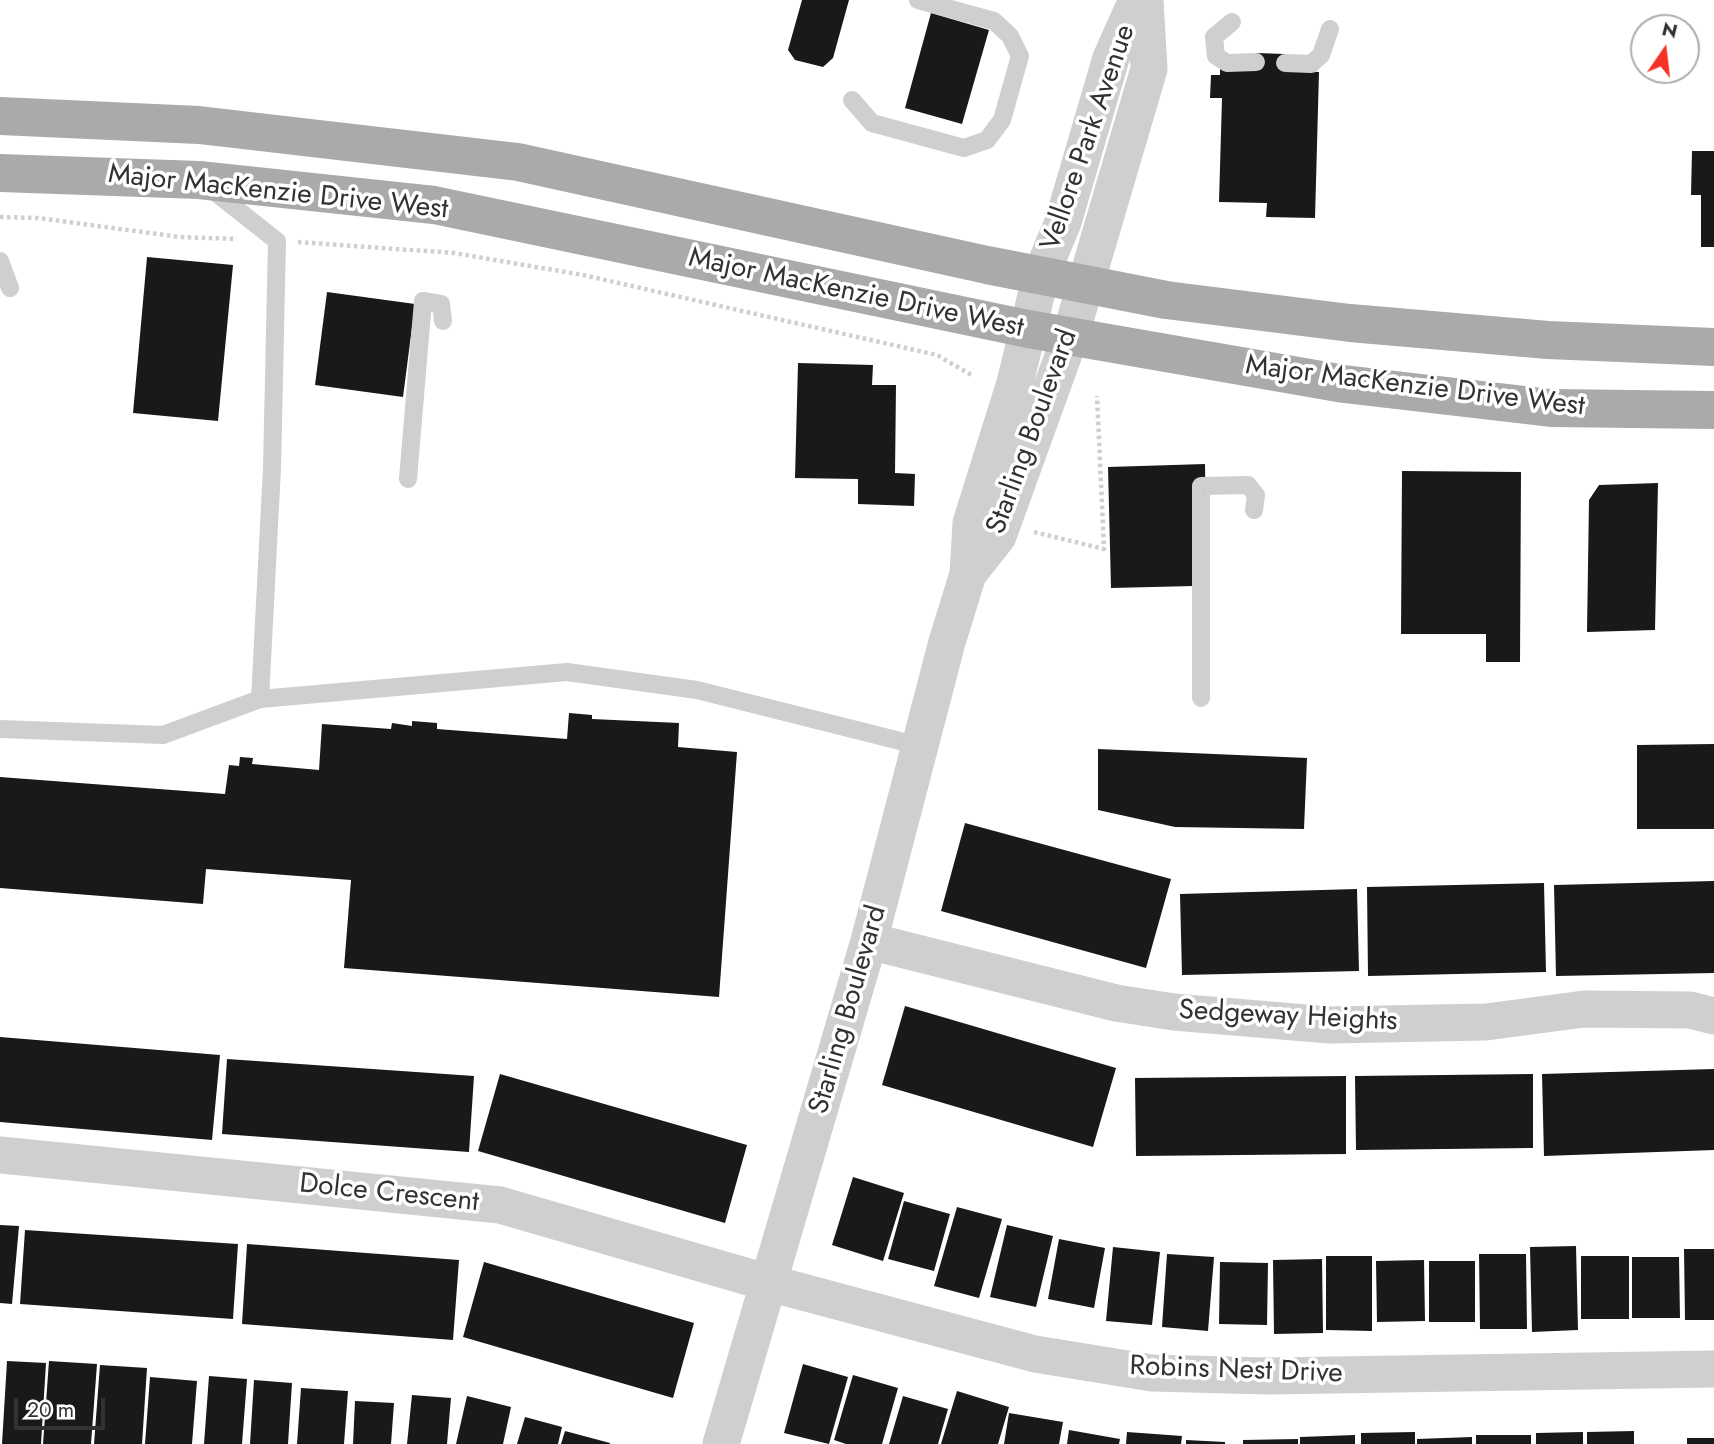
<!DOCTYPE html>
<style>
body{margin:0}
#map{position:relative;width:1714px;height:1444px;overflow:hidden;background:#fff;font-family:Jost,sans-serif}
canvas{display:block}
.north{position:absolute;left:1630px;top:14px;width:70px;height:70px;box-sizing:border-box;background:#fff;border:2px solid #adadad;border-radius:50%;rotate:14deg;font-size:19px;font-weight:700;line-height:28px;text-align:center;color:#323232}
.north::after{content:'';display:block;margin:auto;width:24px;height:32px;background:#f63226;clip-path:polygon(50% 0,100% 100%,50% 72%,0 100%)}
.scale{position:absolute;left:14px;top:1398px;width:91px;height:32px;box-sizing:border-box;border:4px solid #323232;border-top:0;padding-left:9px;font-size:21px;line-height:24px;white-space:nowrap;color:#323232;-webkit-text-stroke:5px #fff;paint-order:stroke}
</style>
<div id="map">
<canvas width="1714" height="1444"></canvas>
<div class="north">N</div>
<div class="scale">20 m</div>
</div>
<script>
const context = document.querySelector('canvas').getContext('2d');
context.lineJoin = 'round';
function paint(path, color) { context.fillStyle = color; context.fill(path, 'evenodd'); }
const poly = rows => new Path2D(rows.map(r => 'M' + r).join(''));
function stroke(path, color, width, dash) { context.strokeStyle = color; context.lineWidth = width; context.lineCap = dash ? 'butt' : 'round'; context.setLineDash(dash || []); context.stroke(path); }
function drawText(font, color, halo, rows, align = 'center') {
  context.font = font + ' Jost,sans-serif'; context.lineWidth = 7; context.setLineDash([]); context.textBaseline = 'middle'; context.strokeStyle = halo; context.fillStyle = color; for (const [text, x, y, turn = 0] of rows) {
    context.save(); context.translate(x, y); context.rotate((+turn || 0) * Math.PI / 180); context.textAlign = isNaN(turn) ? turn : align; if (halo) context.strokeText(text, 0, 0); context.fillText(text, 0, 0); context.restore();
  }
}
paint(poly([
 [802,0,849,0,833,58,823,67,795,60,788,50],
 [931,13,989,30,962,124,905,108],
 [1256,53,1285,54,1284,70,1319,72,1315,218,1266,217,1267,203,1219,202,1222,98,1210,98,1211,75,1220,75,1220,69],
 [1692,151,1714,151,1714,247,1701,247,1701,195,1691,195],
 [147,257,233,265,218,421,133,413],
 [327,292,415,304,403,397,315,385],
 [798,363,873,365,872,385,896,385,895,473,915,474,914,506,858,504,858,479,795,478],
 [1205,464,1206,531,1194,586,1111,588,1108,467],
 [1402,471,1521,472,1520,662,1486,662,1486,634,1401,634],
 [1658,483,1655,630,1587,632,1589,500,1599,485],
 [569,713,592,715,592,719,679,723,678,747,737,752,719,997,344,968,351,880,206,869,203,904,0,888,0,777,225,794,229,765,239,766,240,757,253,758,252,764,319,770,322,724,391,729,392,723,412,726,412,721,437,723,437,729,567,739],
 [1714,744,1714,829,1637,829,1637,745],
 [1098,749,1307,758,1304,829,1175,827,1098,810],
 [965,823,1171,879,1146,968,941,911],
 [1714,881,1714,973,1556,976,1554,885],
 [1544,883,1546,972,1368,976,1367,887],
 [1357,889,1359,971,1182,975,1180,894],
 [905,1006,1116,1068,1093,1147,882,1085],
 [0,1037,220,1055,212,1140,0,1122],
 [227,1059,474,1076,469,1152,222,1134],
 [1714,1069,1714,1150,1544,1156,1542,1074],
 [500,1074,747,1145,725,1223,478,1151],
 [1533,1074,1533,1148,1356,1150,1355,1076],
 [1346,1076,1346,1154,1136,1156,1135,1078],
 [853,1177,904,1193,883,1261,832,1245],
 [904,1201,950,1214,934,1271,888,1259],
 [957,1207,1002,1219,979,1298,934,1286],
 [0,1225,19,1226,12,1304,0,1303],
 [1007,1225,1053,1236,1036,1307,990,1297],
 [25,1230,238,1244,233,1319,20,1304],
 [1059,1239,1105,1248,1094,1308,1048,1299],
 [247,1244,459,1260,453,1340,242,1324],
 [1576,1246,1578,1330,1532,1332,1530,1247],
 [1113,1247,1160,1252,1152,1325,1106,1321],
 [1684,1249,1714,1249,1714,1320,1685,1320],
 [1167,1254,1214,1257,1208,1331,1162,1327],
 [1479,1254,1526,1254,1527,1329,1480,1329],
 [1326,1256,1372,1256,1372,1331,1326,1330],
 [1581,1256,1629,1256,1629,1319,1581,1319],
 [1632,1257,1679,1257,1680,1318,1632,1318],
 [1322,1259,1323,1333,1274,1334,1273,1260],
 [1424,1260,1425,1321,1377,1322,1376,1261],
 [1429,1261,1475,1261,1475,1322,1429,1322],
 [484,1262,694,1323,673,1398,463,1337],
 [1220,1262,1268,1263,1267,1325,1219,1324],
 [7,1361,46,1363,41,1444,2,1444],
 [49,1361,97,1364,91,1444,43,1444],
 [803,1364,848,1377,829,1444,784,1433],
 [100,1365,147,1368,142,1444,94,1444],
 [853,1375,898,1388,882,1444,846,1444,834,1440],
 [209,1376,247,1379,242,1444,204,1444],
 [150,1377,197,1381,192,1444,145,1444],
 [254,1380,292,1383,288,1444,250,1444],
 [301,1388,348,1391,344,1444,297,1444],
 [957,1391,1009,1407,998,1444,941,1444],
 [412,1395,451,1398,447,1444,407,1444],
 [467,1396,511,1407,503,1444,456,1444],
 [903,1396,948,1409,938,1444,889,1444],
 [355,1401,394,1403,391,1444,353,1444],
 [1009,1413,1063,1422,1059,1444,1004,1444],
 [525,1417,562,1427,558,1444,517,1444],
 [1069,1430,1120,1439,1119,1444,1067,1444],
 [565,1431,610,1443,610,1444,561,1444],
 [1634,1431,1634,1444,1587,1444,1587,1432],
 [1127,1432,1182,1436,1181,1444,1126,1444],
 [1415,1432,1415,1444,1361,1444,1361,1433],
 [1583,1432,1583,1444,1536,1444,1536,1433],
 [1355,1435,1355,1444,1300,1444,1300,1437],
 [1476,1435,1531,1435,1531,1444,1476,1444],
 [1472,1437,1472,1444,1417,1444,1417,1439],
 [1687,1438,1714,1438,1714,1444,1687,1444],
 [1298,1439,1298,1444,1243,1444,1243,1440],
 [1186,1440,1225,1442,1225,1444,1186,1444]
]), '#191919');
stroke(poly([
 [0,217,38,218,180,237,237,239],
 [298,242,454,253,583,275,937,355,973,376],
 [1034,532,1104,549,1097,396]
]), '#cfcfcf', 4.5, [3.5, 3.5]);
stroke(poly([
 [1232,22,1214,37,1216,56,1227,63,1256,62],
 [1285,63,1311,64,1321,55,1330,29],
 [852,100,872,123,964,148,987,140,1002,120,1020,56,1010,36,994,21,918,0],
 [211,189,277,241,272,468,260,699],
 [0,261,10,288],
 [408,479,423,301,441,304,443,321],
 [1201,698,1201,486,1248,485,1256,495,1254,510],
 [0,729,163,735,260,699,567,672,697,690,920,746]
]), '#cfcfcf', 18);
stroke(poly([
 [968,574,998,536,1070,337,1149,69,1145,0],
 [869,941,1116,1003,1174,1012,1330,1025,1486,1022,1584,1009,1690,1010,1714,1016],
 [0,1155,500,1205,769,1283,1035,1354,1152,1373,1269,1376,1714,1369],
 [721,1444,869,941,947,642,968,574,971,523,1015,383,1041,275,1063,222,1111,58,1137,0]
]), '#cfcfcf', 37);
stroke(poly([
 [0,116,199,125,518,162,987,265,1166,300,1350,323,1548,340,1714,347],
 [0,173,199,180,434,205,1028,329,1344,384,1551,408,1714,410]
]), '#aaa', 38);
drawText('28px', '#323232', '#fff', [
 ["Vellore Park Avenue",1089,138,-71],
 ["Major MacKenzie Drive West",278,193,6],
 ["Major MacKenzie Drive West",856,294,12],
 ["Major MacKenzie Drive West",1415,387,7],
 ["Starling Boulevard",1033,432,-70],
 ["Starling Boulevard",849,1010,-74],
 ["Sedgeway Heights",1288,1017,3],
 ["Dolce Crescent",389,1194,6],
 ["Robins Nest Drive",1236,1371,2]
]);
</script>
